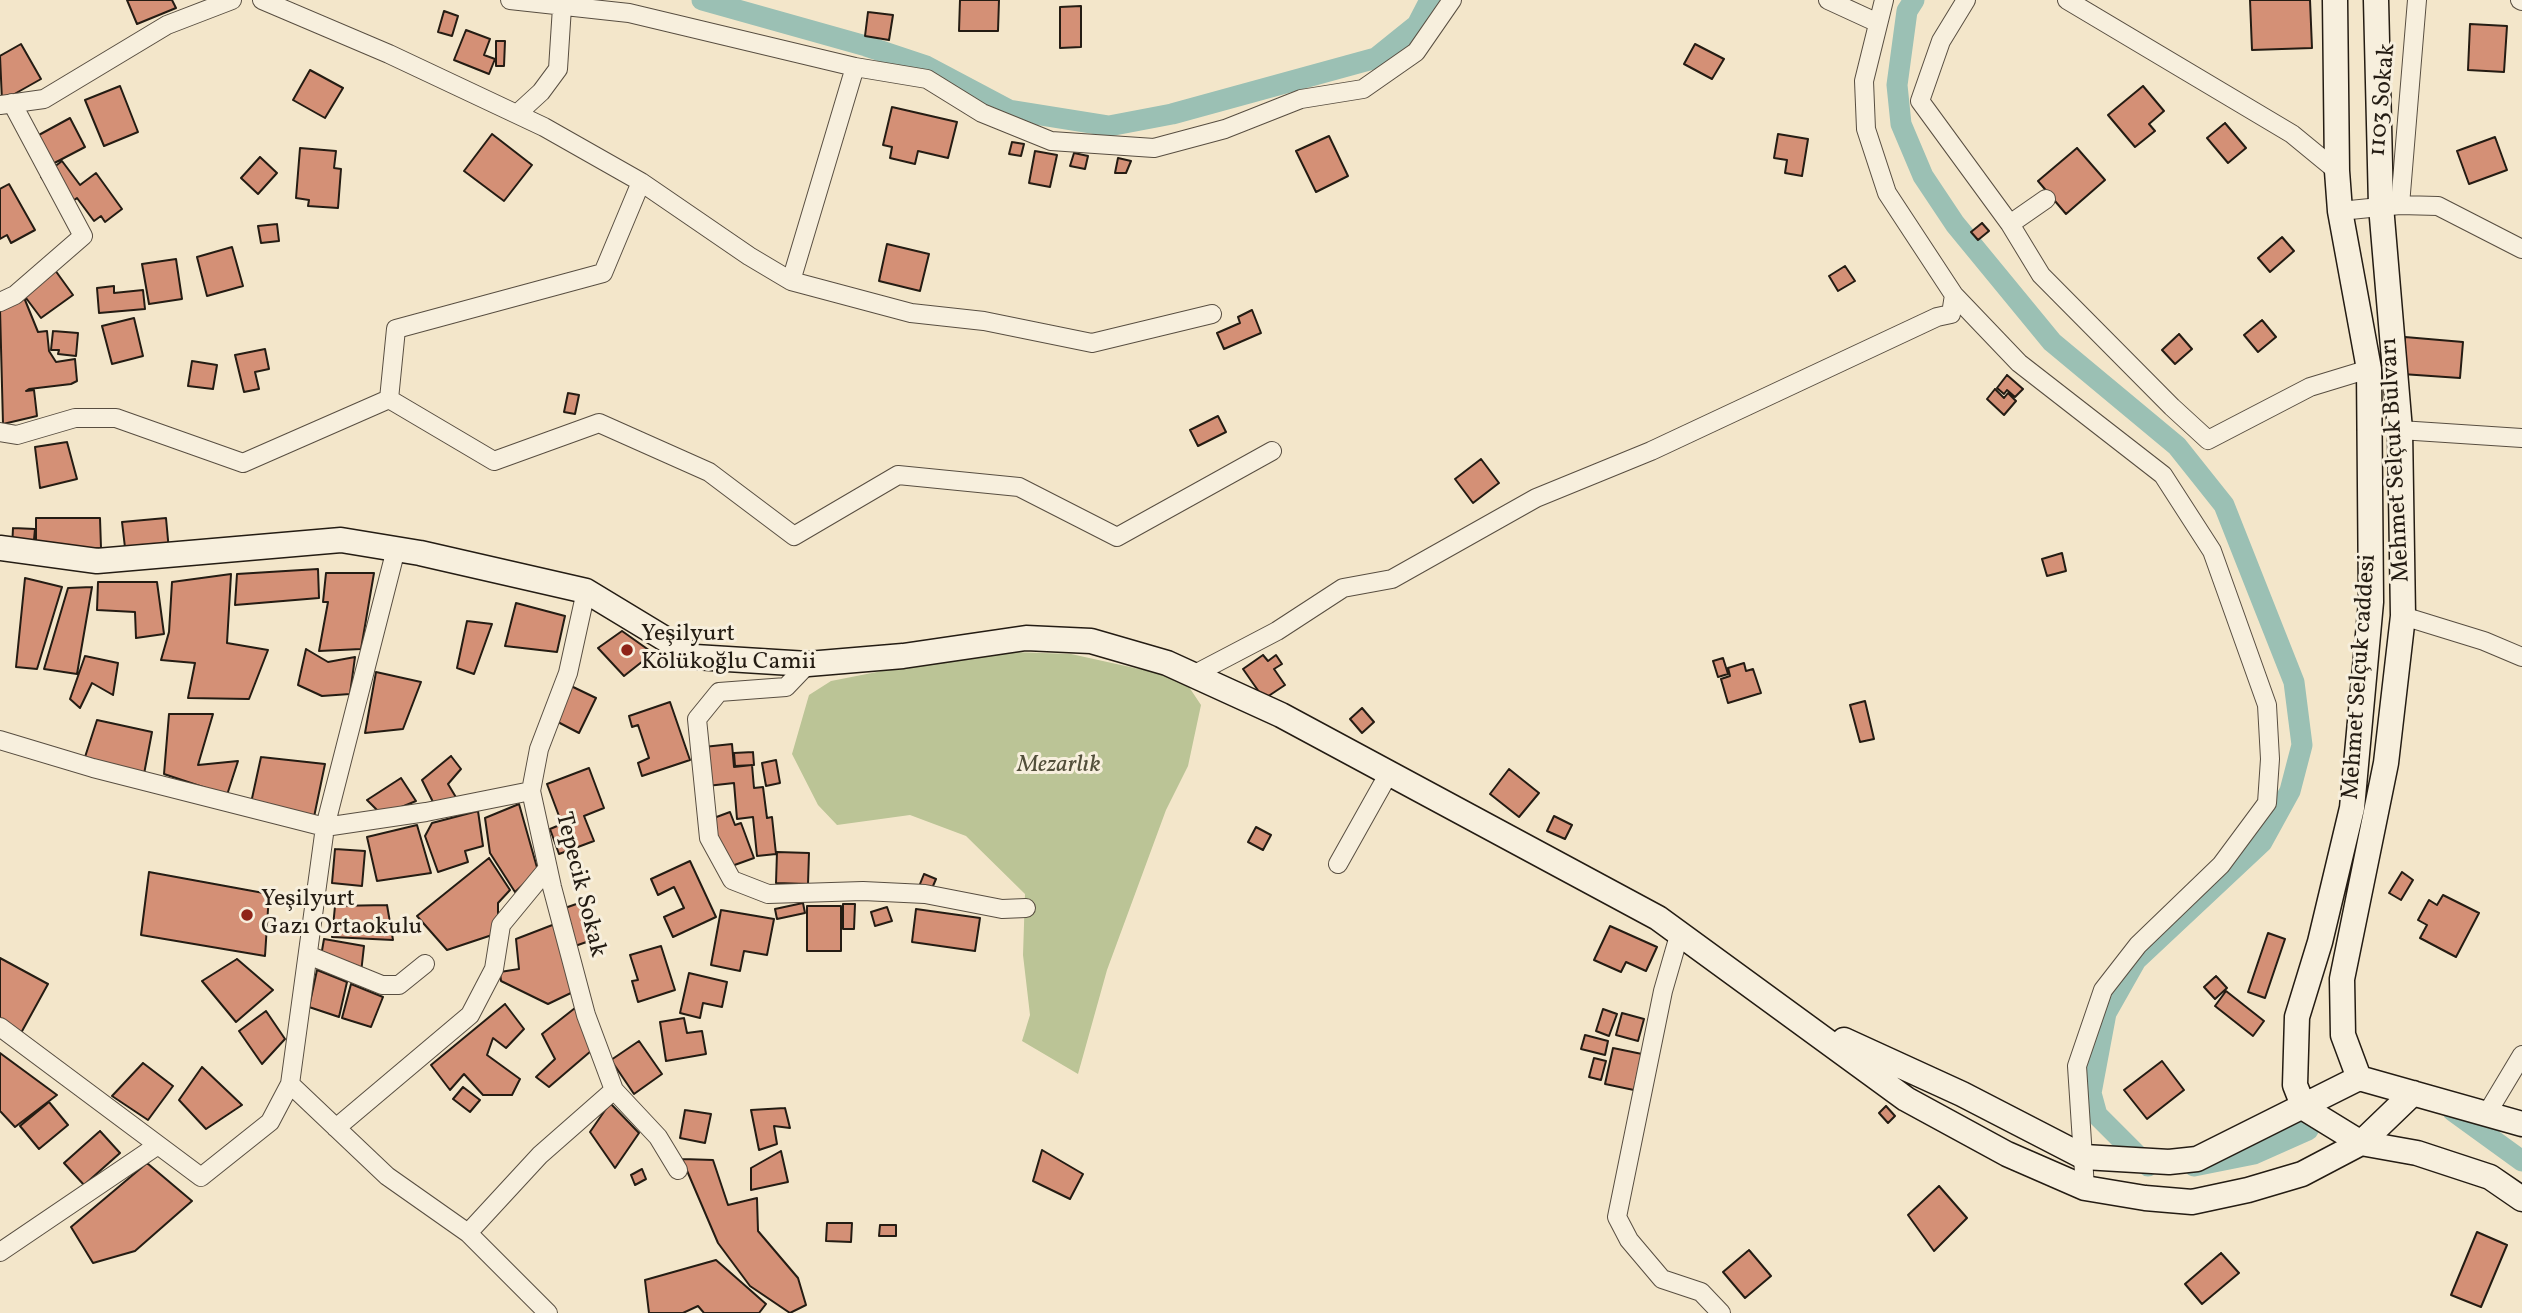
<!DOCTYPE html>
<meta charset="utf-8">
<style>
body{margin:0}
canvas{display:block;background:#f3e6ca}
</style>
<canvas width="2522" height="1313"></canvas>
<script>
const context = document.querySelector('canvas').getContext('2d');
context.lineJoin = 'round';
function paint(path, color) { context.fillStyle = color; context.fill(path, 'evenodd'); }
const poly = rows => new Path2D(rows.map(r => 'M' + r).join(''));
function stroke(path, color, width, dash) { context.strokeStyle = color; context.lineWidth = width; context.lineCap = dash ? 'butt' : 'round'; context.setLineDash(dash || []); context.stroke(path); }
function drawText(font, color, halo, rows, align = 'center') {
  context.font = font + ' Vollkorn,serif'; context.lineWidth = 6; context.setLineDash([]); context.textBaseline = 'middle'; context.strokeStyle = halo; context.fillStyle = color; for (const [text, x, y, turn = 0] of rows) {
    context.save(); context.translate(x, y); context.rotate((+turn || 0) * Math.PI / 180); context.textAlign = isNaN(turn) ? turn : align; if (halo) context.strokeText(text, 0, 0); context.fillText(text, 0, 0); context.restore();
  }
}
paint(poly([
 [984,651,1071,654,1162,674,1189,687,1201,705,1188,766,1166,810,1107,970,1078,1074,1022,1041,1030,1015,1023,955,1025,894,966,836,910,815,837,825,818,805,792,754,809,695,831,681]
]), '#bbc496');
stroke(poly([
 [702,0,866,46,926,66,1009,110,1109,126,1172,114,1376,58,1417,25,1430,0],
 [1914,0,1907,11,1897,85,1901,124,1923,176,1955,224,2052,342,2177,446,2224,505,2294,682,2302,745,2290,791,2262,842,2136,960,2106,1013,2091,1093,2097,1115,2148,1166],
 [2453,1111,2522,1161],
 [2194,1166,2254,1154,2308,1130]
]), '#9bc0b4', 21);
const building = poly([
 [127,0,172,0,176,8,137,24,127,0],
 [960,0,999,0,998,31,959,31,960,0],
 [2250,0,2310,0,2312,48,2252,50,2250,0],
 [1081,6,1081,47,1060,48,1060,7,1081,6],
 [444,11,458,16,452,36,438,32,444,11],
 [868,12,893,15,889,40,865,36,868,12],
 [2470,24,2507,26,2504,72,2468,70,2470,24],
 [466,30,490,39,484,55,495,59,489,74,454,60,466,30],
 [496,41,505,41,504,66,496,66,496,41],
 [21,44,41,79,2,101,0,56,21,44],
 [1695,44,1724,59,1712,79,1684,64,1695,44],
 [310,70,343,88,325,118,293,100,310,70],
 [120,86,138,132,104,146,85,100,120,86],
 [2143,86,2164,111,2149,124,2155,131,2135,147,2108,115,2143,86],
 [892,107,957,122,948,158,918,151,915,164,890,158,892,147,883,145,892,107],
 [70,118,85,147,41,170,26,142,70,118],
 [2225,123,2246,148,2228,163,2207,138,2225,123],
 [492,134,532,165,504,201,464,171,492,134],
 [1778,134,1808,139,1802,176,1785,173,1787,160,1774,158,1778,134],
 [1329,136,1348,176,1316,192,1296,151,1329,136],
 [2495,137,2507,170,2469,184,2457,151,2495,137],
 [1012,142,1024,144,1021,156,1009,154,1012,142],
 [300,148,336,151,334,168,341,169,338,208,308,206,309,200,296,198,300,148],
 [2077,148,2105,180,2066,214,2038,181,2077,148],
 [1035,151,1057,155,1050,187,1029,183,1035,151],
 [1074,153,1088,156,1085,169,1070,166,1074,153],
 [260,157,277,173,258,194,241,178,260,157],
 [1118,158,1131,161,1126,173,1115,173,1118,158],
 [62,161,80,185,96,173,122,209,105,222,101,216,94,221,77,198,64,207,41,177,62,161],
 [9,184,35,230,11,243,7,235,0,239,0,189,9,184],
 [1982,223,1989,231,1978,240,1971,232,1982,223],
 [277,224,279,241,261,243,258,226,277,224],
 [2282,237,2294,251,2270,272,2258,258,2282,237],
 [887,244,929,254,920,291,879,281,887,244],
 [232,247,243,286,207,296,197,257,232,247],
 [176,259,182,299,149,304,142,264,176,259],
 [1845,266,1855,281,1838,291,1829,276,1845,266],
 [55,270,73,295,41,318,23,294,55,270],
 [114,286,114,293,143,290,145,309,99,313,97,288,114,286],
 [23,295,38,332,47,331,49,351,56,362,75,359,77,381,71,384,29,389,26,391,34,390,37,416,3,424,0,309,23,295],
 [1252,310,1261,333,1224,349,1217,333,1240,323,1238,317,1252,310],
 [134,318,143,356,112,364,102,326,134,318],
 [2262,320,2276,337,2258,352,2244,335,2262,320],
 [53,331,78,333,76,356,58,354,59,350,51,350,53,331],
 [2179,334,2192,349,2175,364,2162,350,2179,334],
 [2405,337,2463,342,2460,378,2402,374,2405,337],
 [265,349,269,369,255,372,259,389,244,392,235,355,265,349],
 [192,361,217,365,213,389,188,386,192,361],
 [2007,375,2023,389,2015,397,2007,390,2004,394,1997,388,2007,375],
 [1995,389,2004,398,2008,393,2016,401,2004,415,1987,399,1995,389],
 [568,393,579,395,575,414,564,412,568,393],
 [1218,416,1226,432,1198,446,1190,430,1218,416],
 [67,442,77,479,40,488,35,447,67,442],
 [1481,459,1499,483,1473,503,1455,479,1481,459],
 [36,518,100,518,101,548,36,549,36,518],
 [166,518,169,551,126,556,122,522,166,518],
 [13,528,35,529,33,550,12,549,13,528],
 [2062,553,2066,571,2047,576,2042,559,2062,553],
 [318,569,319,598,235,605,237,574,318,569],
 [326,573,374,573,361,649,319,651,328,602,323,602,326,573],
 [231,574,227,643,268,650,249,699,188,698,195,663,161,660,169,632,172,582,231,574],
 [25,578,62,587,37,669,16,667,25,578],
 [98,582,157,582,164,634,136,638,135,612,97,610,98,582],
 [92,587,77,674,44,669,68,588,92,587],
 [516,603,565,616,557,652,505,646,516,603],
 [467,621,492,624,474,674,457,668,467,621],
 [622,631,653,653,624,676,598,648,622,631],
 [306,649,328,662,355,657,350,694,322,696,298,685,306,649],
 [1263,655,1268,661,1276,655,1282,664,1274,669,1285,685,1264,699,1243,669,1263,655],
 [85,656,118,663,113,695,92,683,80,708,70,699,85,656],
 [1723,658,1728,674,1718,677,1713,661,1723,658],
 [1744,663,1746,671,1753,669,1761,693,1728,703,1721,679,1730,676,1728,668,1744,663],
 [376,672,421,682,403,729,365,733,376,672],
 [571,686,596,698,579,733,554,720,571,686],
 [1865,701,1874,739,1860,742,1850,705,1865,701],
 [670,702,690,760,642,776,638,763,649,758,638,725,632,727,629,716,670,702],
 [1362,708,1374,722,1362,733,1350,719,1362,708],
 [169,714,213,714,198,765,238,761,227,795,164,774,169,714],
 [97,720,152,732,144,774,85,757,97,720],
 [732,744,734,767,752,765,754,788,763,787,767,818,772,817,776,854,757,856,753,817,737,819,734,783,698,787,694,748,732,744],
 [753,752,754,765,735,766,734,753,753,752],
 [451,756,461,769,448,784,457,799,435,806,422,780,451,756],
 [261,757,325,764,314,817,251,803,261,757],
 [776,760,780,783,766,786,762,763,776,760],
 [589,768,604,808,584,816,594,841,559,854,550,829,562,824,547,784,589,768],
 [1509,769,1539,793,1519,817,1490,794,1509,769],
 [401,778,416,801,382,815,367,800,401,778],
 [519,804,538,871,515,892,490,853,485,818,519,804],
 [478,811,483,846,465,851,468,862,438,872,425,836,432,823,478,811],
 [730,812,735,825,741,823,754,858,729,867,703,822,730,812],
 [1554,816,1572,825,1565,839,1547,831,1554,816],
 [417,825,431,873,377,881,367,837,417,825],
 [1256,827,1271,835,1263,850,1248,842,1256,827],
 [335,849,365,851,362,886,332,883,335,849],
 [777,852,809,853,808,884,776,883,777,852],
 [489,858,510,890,498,903,498,933,447,950,417,916,489,858],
 [690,861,716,917,673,937,664,917,684,908,674,887,658,895,651,879,690,861],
 [149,872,269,894,265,956,141,935,149,872],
 [2402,872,2413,880,2401,900,2389,893,2402,872],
 [924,874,936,879,930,893,918,889,924,874],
 [2443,895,2479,913,2456,957,2420,938,2427,925,2418,920,2429,900,2437,905,2443,895],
 [585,901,598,938,575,946,562,909,585,901],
 [803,903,805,913,777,919,775,909,803,903],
 [843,904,855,904,854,929,843,929,843,904],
 [387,905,393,940,332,937,335,906,387,905],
 [807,906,841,906,841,951,807,951,807,906],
 [887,907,892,921,875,926,871,912,887,907],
 [916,909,980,918,975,951,912,942,916,909],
 [721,910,774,919,767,955,744,951,740,971,711,965,721,910],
 [555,924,573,992,548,1004,501,981,500,972,519,969,516,939,555,924],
 [1610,926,1657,947,1646,971,1626,962,1621,972,1594,960,1610,926],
 [2268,933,2285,939,2265,998,2248,992,2268,933],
 [324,939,364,946,360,982,319,968,324,939],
 [661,946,675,990,638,1002,632,981,638,980,630,955,661,946],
 [0,958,48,984,21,1033,0,1018,0,958],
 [237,959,273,990,236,1022,202,981,237,959],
 [317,970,347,982,339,1017,309,1007,317,970],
 [689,973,727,982,722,1007,703,1003,700,1018,680,1013,689,973],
 [2216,976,2227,988,2215,999,2204,987,2216,976],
 [351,984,383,997,371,1027,342,1018,351,984],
 [2226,991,2264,1021,2253,1036,2215,1006,2226,991],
 [505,1004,524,1029,506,1048,493,1038,487,1055,520,1079,512,1095,483,1095,464,1074,450,1090,431,1065,505,1004],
 [575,1008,591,1051,549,1087,536,1077,555,1059,542,1034,575,1008],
 [1603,1009,1617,1014,1609,1036,1596,1031,1603,1009],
 [266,1011,285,1039,262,1064,239,1031,266,1011],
 [1622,1013,1644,1019,1638,1041,1616,1035,1622,1013],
 [684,1018,687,1033,702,1031,706,1054,666,1061,660,1022,684,1018],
 [1585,1035,1608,1041,1605,1055,1581,1049,1585,1035],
 [639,1041,662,1074,634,1094,611,1060,639,1041],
 [1613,1048,1642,1054,1634,1090,1605,1084,1613,1048],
 [0,1053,57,1095,15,1127,0,1111,0,1053],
 [1594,1058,1606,1061,1601,1080,1589,1077,1594,1058],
 [2162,1061,2184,1090,2147,1119,2124,1090,2162,1061],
 [143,1063,173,1086,148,1120,112,1096,143,1063],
 [202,1067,242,1105,206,1129,179,1100,202,1067],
 [463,1087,480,1100,470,1112,453,1099,463,1087],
 [49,1102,68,1125,39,1149,20,1126,49,1102],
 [610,1103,639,1133,615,1168,590,1132,610,1103],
 [1886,1106,1895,1116,1888,1123,1879,1113,1886,1106],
 [785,1108,790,1128,774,1126,777,1144,759,1150,751,1110,785,1108],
 [685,1110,711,1114,705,1143,680,1138,685,1110],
 [100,1131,120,1153,84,1185,64,1163,100,1131],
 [1042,1150,1083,1174,1070,1199,1033,1181,1042,1150],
 [781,1151,788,1182,751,1190,751,1168,781,1151],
 [682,1159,713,1160,728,1205,757,1198,758,1231,798,1278,806,1305,790,1313,750,1286,718,1243,682,1159],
 [147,1163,192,1201,135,1251,93,1263,71,1227,147,1163],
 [642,1169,646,1179,635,1185,631,1175,642,1169],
 [1939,1186,1967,1218,1934,1251,1908,1215,1939,1186],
 [827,1223,852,1223,851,1242,826,1241,827,1223],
 [880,1225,896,1225,896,1236,879,1236,880,1225],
 [2477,1232,2507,1245,2481,1307,2451,1295,2477,1232],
 [1749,1250,1771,1276,1745,1298,1723,1272,1749,1250],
 [2221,1253,2239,1273,2202,1304,2185,1284,2221,1253],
 [716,1260,766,1304,759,1313,704,1313,698,1306,683,1313,649,1313,645,1280,716,1260]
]);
paint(building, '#d49076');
stroke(building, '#241c13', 2);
const minor = poly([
 [262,0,389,54,544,127,641,182,749,256,791,281,911,313,984,321,1092,343,1212,314],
 [510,0,629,13,855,67,927,79,982,113,1051,141,1154,148,1225,129,1301,99,1363,89,1416,52,1452,0],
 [1828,0,1878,23],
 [1884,0,1864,81,1866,129,1887,193,1954,295,2019,363,2163,475,2212,551,2267,705,2270,759,2267,803,2221,865,2138,945,2103,990,2077,1066,2085,1188],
 [1966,0,1941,41,1920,101,2010,224],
 [2067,0,2292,134,2337,171],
 [2520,0,2522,1],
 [0,105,44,99,167,25,232,0],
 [517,114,541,92,558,69,562,7],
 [2046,199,2010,224,2041,275,2172,407,2208,440,2310,387,2369,369],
 [2400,205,2417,0],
 [2340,211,2400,205,2438,206,2522,249],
 [791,281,855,67],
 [0,302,15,295,83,236,12,103],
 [389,399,494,461,599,423,709,472,794,536,898,475,1019,487,1117,537,1272,451],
 [2400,430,2522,438],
 [0,432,17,435,75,418,116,418,243,463,389,399,396,329,603,273,641,182],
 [586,591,568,673,539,749,531,791,552,887,586,1015,614,1090,658,1137,678,1170],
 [2403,616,2484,641,2522,657],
 [808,664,786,687,719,692,697,719,709,838,732,880,768,894,863,891,925,894,1002,909,1026,908],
 [1193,675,1277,631,1343,588,1392,579,1536,498,1651,451,1937,317,1951,314,1954,295],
 [0,740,93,768,325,827,426,812,531,791],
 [1338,864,1389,773],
 [1680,932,1663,991,1617,1217,1629,1240,1662,1279,1701,1292,1721,1313],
 [308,955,382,985,399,985,425,964],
 [0,1027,201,1177,270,1122,290,1084,325,827,396,549],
 [290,1084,387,1176,468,1233,548,1313],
 [2486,1115,2522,1055],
 [336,1128,470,1015,494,969,501,925,548,868],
 [468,1233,540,1155,614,1090],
 [0,1252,158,1145]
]);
const secondary = poly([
 [2335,0,2337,171,2340,211,2369,369,2371,602,2352,808,2320,942,2297,1017,2295,1085,2304,1108,2361,1143,2417,1153,2490,1177,2522,1199],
 [2376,0,2381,206,2400,430,2403,616,2386,763,2342,979,2343,1035,2359,1078,2522,1124],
 [0,548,97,561,341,540,420,553,586,591,695,657,808,664,903,656,1026,638,1091,641,1167,663,1281,715,1658,918,1906,1099,2007,1154,2085,1188,2145,1198,2192,1202,2248,1190,2302,1174,2361,1143,2413,1093],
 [1844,1040,1962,1094,2084,1157,2169,1162,2197,1159,2359,1078]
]);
stroke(minor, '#584e41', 20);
stroke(secondary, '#241c13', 27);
stroke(minor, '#f7efdd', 18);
stroke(secondary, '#f7efdd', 24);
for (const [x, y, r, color] of [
 [627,650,7,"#8f2418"],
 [247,915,7,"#8f2418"]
]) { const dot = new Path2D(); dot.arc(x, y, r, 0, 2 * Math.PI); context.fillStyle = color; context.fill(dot); stroke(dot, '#f7efdd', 2.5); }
drawText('24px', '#241c13', '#f7efdd', [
 ["1103 Sokak",2384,100,-85],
 ["Mehmet Selçuk Bulvarı",2397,460,-93],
 ["Mehmet Selçuk caddesi",2361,677,-86],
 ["Tepecik Sokak",579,885,76]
]);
drawText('24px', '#241c13', '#f7efdd', [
 ["Yeşilyurt",641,636],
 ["Kölükoğlu Camii",641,664],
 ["Yeşilyurt",261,901],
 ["Gazı Ortaokulu",261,929]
], 'left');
drawText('italic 24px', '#514e3a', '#f7efdd', [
 ["Mezarlık",1059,767]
]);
</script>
